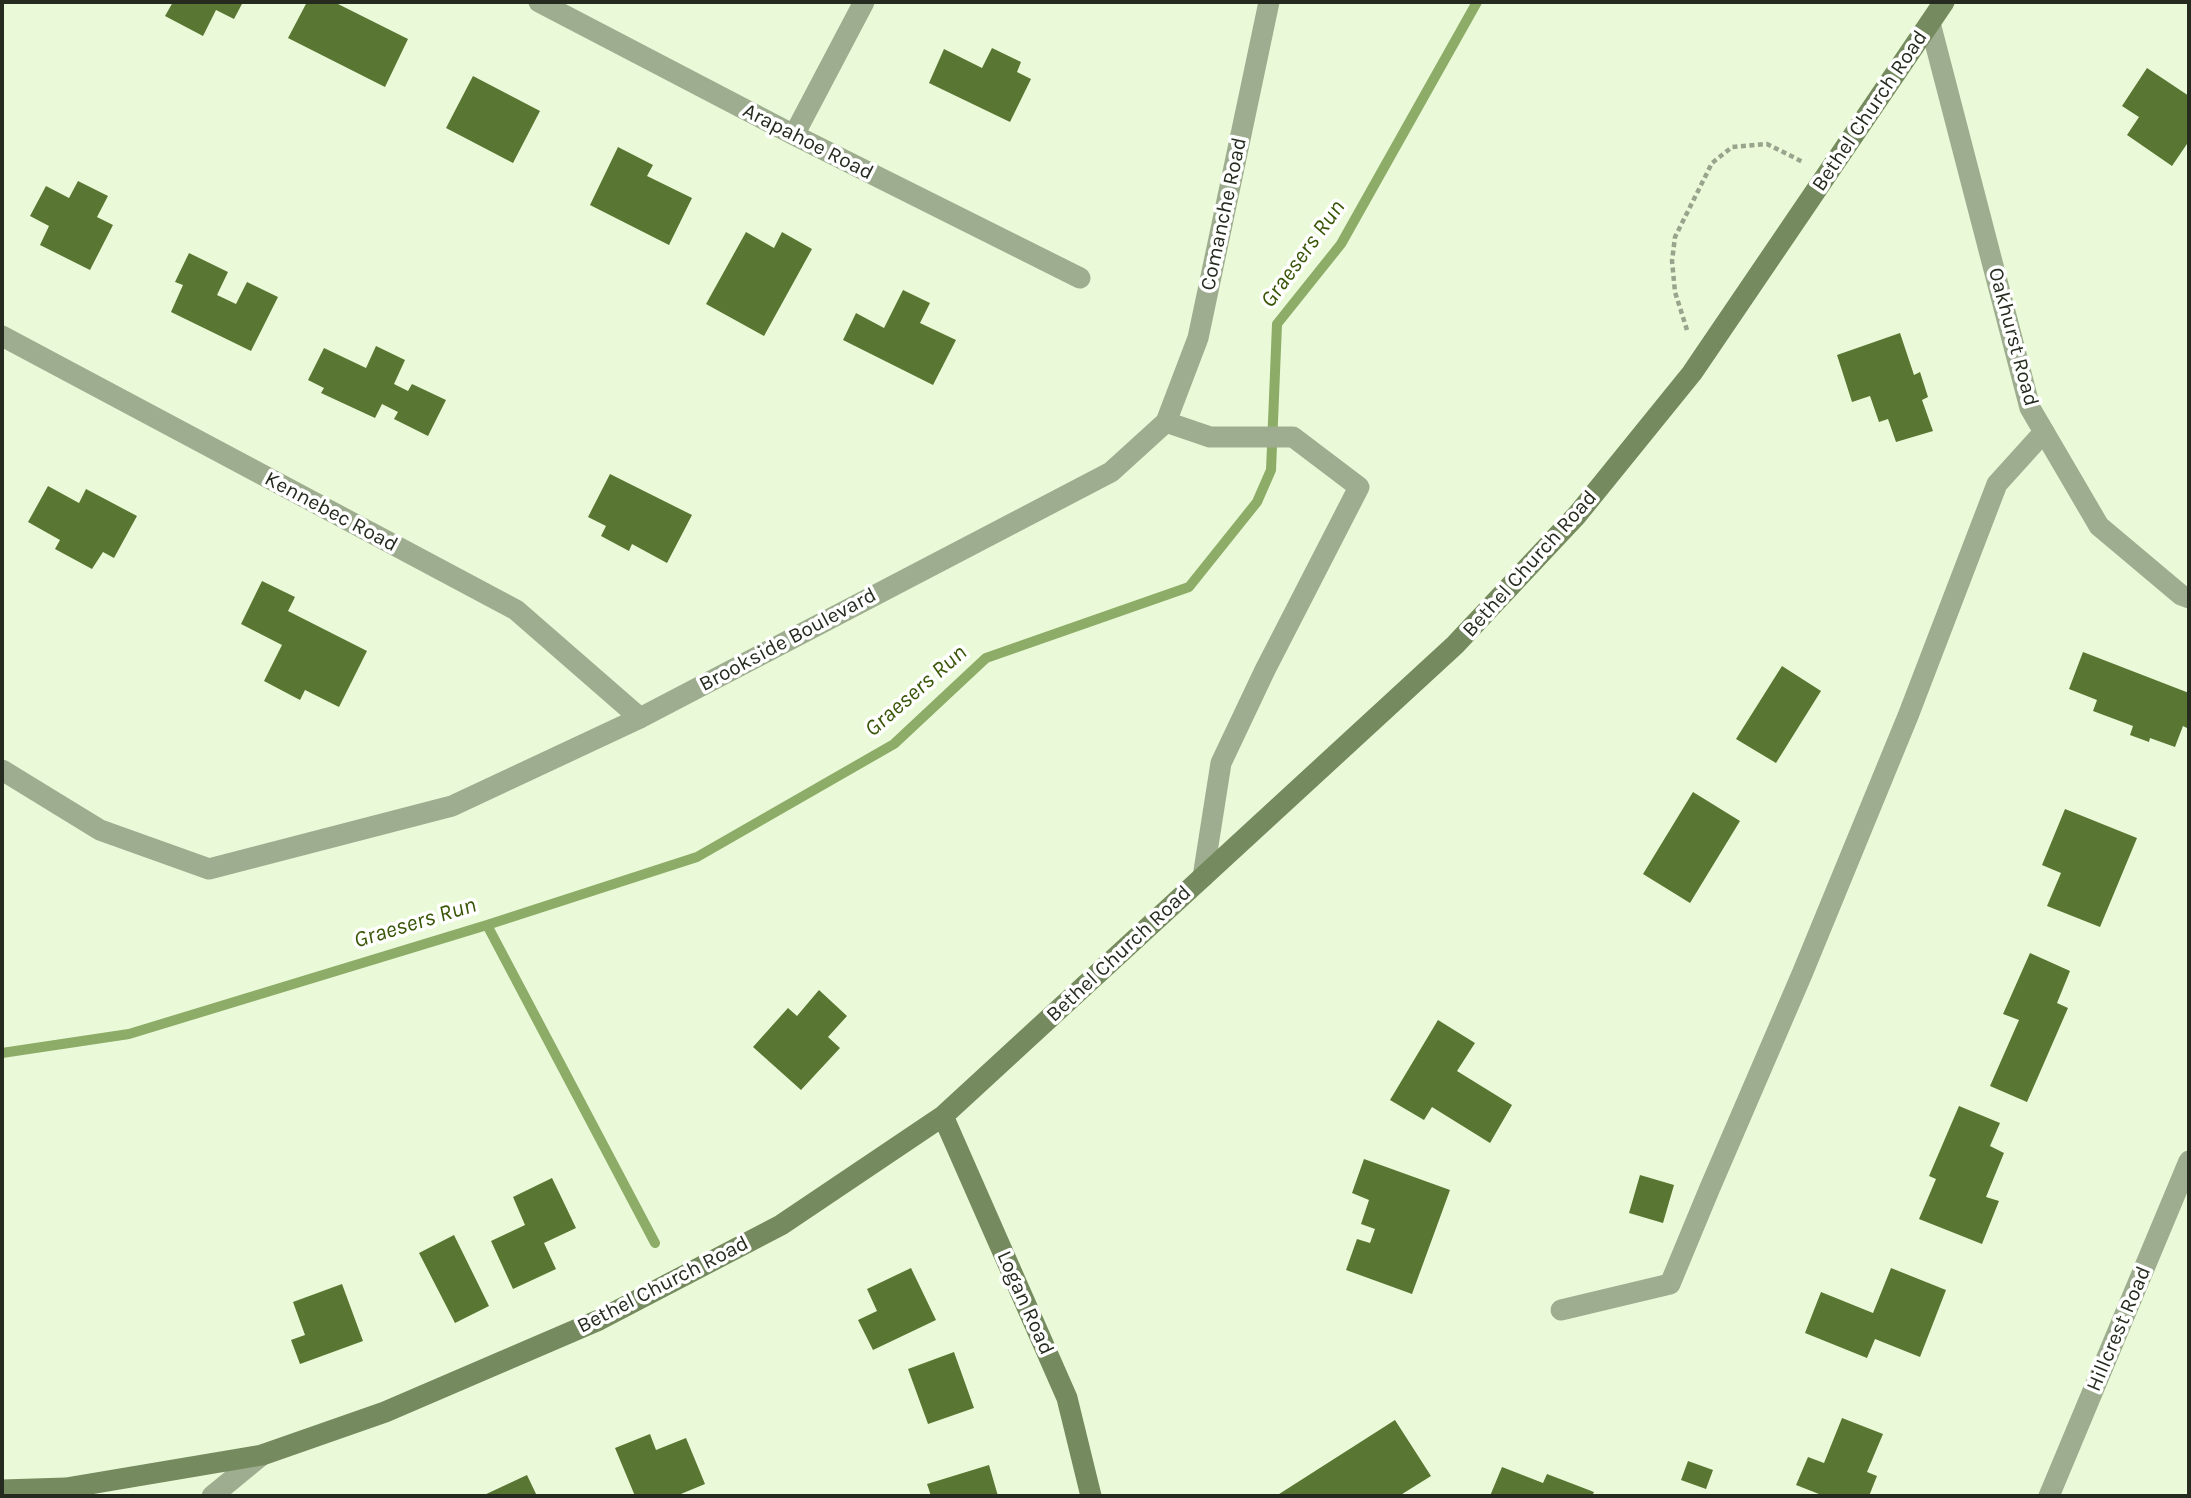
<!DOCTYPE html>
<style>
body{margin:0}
#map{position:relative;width:2191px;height:1498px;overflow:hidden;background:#eafad8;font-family:Karla,sans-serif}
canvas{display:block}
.frame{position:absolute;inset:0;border:4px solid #252b1f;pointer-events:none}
</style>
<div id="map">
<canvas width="2191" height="1498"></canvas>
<div class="frame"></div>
</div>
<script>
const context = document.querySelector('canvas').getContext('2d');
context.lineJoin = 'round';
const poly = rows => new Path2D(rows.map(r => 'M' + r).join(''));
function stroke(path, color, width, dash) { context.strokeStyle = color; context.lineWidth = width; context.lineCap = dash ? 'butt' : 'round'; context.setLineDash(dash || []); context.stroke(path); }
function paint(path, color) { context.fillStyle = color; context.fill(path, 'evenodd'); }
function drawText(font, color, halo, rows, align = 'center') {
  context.font = font + ' Karla,sans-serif'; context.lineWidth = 7; context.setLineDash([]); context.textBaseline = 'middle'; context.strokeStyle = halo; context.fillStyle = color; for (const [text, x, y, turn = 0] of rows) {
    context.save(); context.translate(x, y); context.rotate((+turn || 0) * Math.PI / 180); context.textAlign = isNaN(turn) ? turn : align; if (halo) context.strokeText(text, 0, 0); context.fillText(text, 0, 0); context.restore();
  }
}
stroke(poly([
 [487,925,655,1243],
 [2,1053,129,1034,487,925,697,857,894,744,986,658,1189,587,1257,502,1271,470,1277,324,1341,244,1477,2]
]), '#8dac67', 10);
paint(poly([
 [173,2,243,2,234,19,216,10,203,36,165,16],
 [307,2,334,2,408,39,385,87,288,38],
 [992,48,1021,62,1017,72,1031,79,1010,122,929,83,944,49,982,68],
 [2147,68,2189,96,2189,141,2172,166,2127,135,2139,117,2122,106],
 [473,76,540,111,513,163,446,128],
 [618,147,653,165,647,176,692,198,669,245,590,205],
 [78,181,108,196,97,217,113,225,90,270,40,245,49,226,30,216,46,186,69,198],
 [746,232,774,248,782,232,812,249,764,336,706,304],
 [189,253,228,272,217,295,236,304,247,282,278,297,251,351,171,312,183,285,175,282],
 [903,290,930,303,920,323,956,340,933,385,843,340,856,313,884,328],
 [1900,333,1914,375,1920,372,1928,397,1922,400,1933,431,1896,442,1888,419,1879,422,1870,396,1852,402,1837,355],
 [376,346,405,360,394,384,408,391,412,384,446,400,428,436,394,419,398,412,382,404,375,418,321,393,324,388,308,380,324,348,366,368],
 [610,474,692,515,667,563,632,544,629,551,601,536,606,526,588,517],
 [48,486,79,503,86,489,137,516,114,558,103,552,92,569,55,549,60,540,28,522],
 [262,581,295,597,288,611,367,651,339,707,305,690,300,700,264,681,282,645,241,624],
 [2083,652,2189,693,2189,729,2183,726,2175,747,2150,738,2149,742,2130,735,2133,726,2093,711,2097,700,2069,689],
 [1782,666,1821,691,1776,763,1736,739],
 [1693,792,1740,821,1690,903,1643,874],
 [2065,809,2137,838,2100,927,2047,906,2061,873,2042,865],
 [2030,953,2070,971,2057,1003,2068,1008,2027,1102,1990,1086,2019,1020,2003,1014],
 [819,990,847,1016,828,1037,840,1048,801,1090,753,1047,788,1008,797,1016],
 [1438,1020,1475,1043,1457,1071,1512,1105,1490,1143,1432,1107,1424,1120,1390,1100],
 [1959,1106,2000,1123,1990,1146,2004,1153,1986,1197,1999,1201,1982,1244,1919,1219,1936,1179,1929,1176],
 [1364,1159,1450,1190,1412,1294,1346,1270,1357,1239,1370,1243,1375,1229,1361,1224,1369,1200,1352,1193],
 [1640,1175,1674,1185,1663,1223,1629,1213],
 [552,1178,576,1228,544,1243,556,1269,513,1289,491,1241,525,1225,513,1197],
 [454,1235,489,1306,455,1323,419,1253],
 [911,1268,936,1320,873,1350,858,1320,877,1311,867,1289],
 [1891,1268,1946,1290,1920,1357,1875,1339,1867,1358,1805,1333,1821,1292,1873,1313],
 [342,1284,363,1341,300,1364,291,1340,305,1335,293,1302],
 [954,1352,974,1408,928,1424,908,1369],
 [1842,1418,1883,1434,1867,1472,1877,1476,1869,1496,1824,1496,1796,1485,1808,1457,1824,1463],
 [1395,1420,1431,1476,1399,1496,1276,1496],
 [650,1434,656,1450,686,1438,705,1484,676,1496,635,1496,615,1448],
 [1688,1461,1713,1470,1706,1489,1681,1480],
 [989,1465,998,1496,931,1496,927,1484],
 [1502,1467,1543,1483,1547,1474,1594,1492,1592,1496,1490,1496],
 [527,1475,537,1496,482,1496]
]), '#597632');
stroke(poly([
 [1687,330,1675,292,1672,261,1675,237,1712,163,1732,147,1767,144,1803,162]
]), '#98a48b', 4.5, [5, 3.5]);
stroke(poly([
 [1561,1310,1670,1284,1709,1190,1802,974,1908,716,1997,484,2044,432]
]), '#9ead8f', 21);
stroke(poly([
 [539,2,794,135,1080,278],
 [1930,23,2030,408,2099,526,2181,595,2189,598],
 [794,135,864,2],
 [2,336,516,610,640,718],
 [1166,422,1198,338,1269,2],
 [2,770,100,830,209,869,452,806,640,718,1111,472,1166,422,1210,437,1293,437,1359,487,1265,670,1221,763,1203,877],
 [212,1496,262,1455],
 [2049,1496,2189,1161]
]), '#9ead8f', 21);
stroke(poly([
 [943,1116,1067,1398,1091,1496],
 [2,1490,66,1488,262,1455,385,1412,599,1320,781,1225,943,1116,1455,645,1577,515,1692,373,1944,2]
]), '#758a5e', 21);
drawText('21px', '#252b1f', '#fff', [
 ["Bethel Church Road",1870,111,-56],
 ["Arapahoe Road",808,142,27],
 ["Comanche Road",1224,214,-78],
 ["Oakhurst Road",2013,337,75],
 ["Kennebec Road",331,512,28],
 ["Bethel Church Road",1530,564,-48],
 ["Brookside Boulevard",788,640,-28],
 ["Bethel Church Road",1119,954,-43],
 ["Bethel Church Road",663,1285,-27],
 ["Logan Road",1025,1303,66],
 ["Hillcrest Road",2119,1329,-67]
]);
drawText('italic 23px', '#395506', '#fff', [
 ["Graesers Run",1303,254,-54],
 ["Graesers Run",916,691,-41],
 ["Graesers Run",415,923,-17]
]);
</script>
